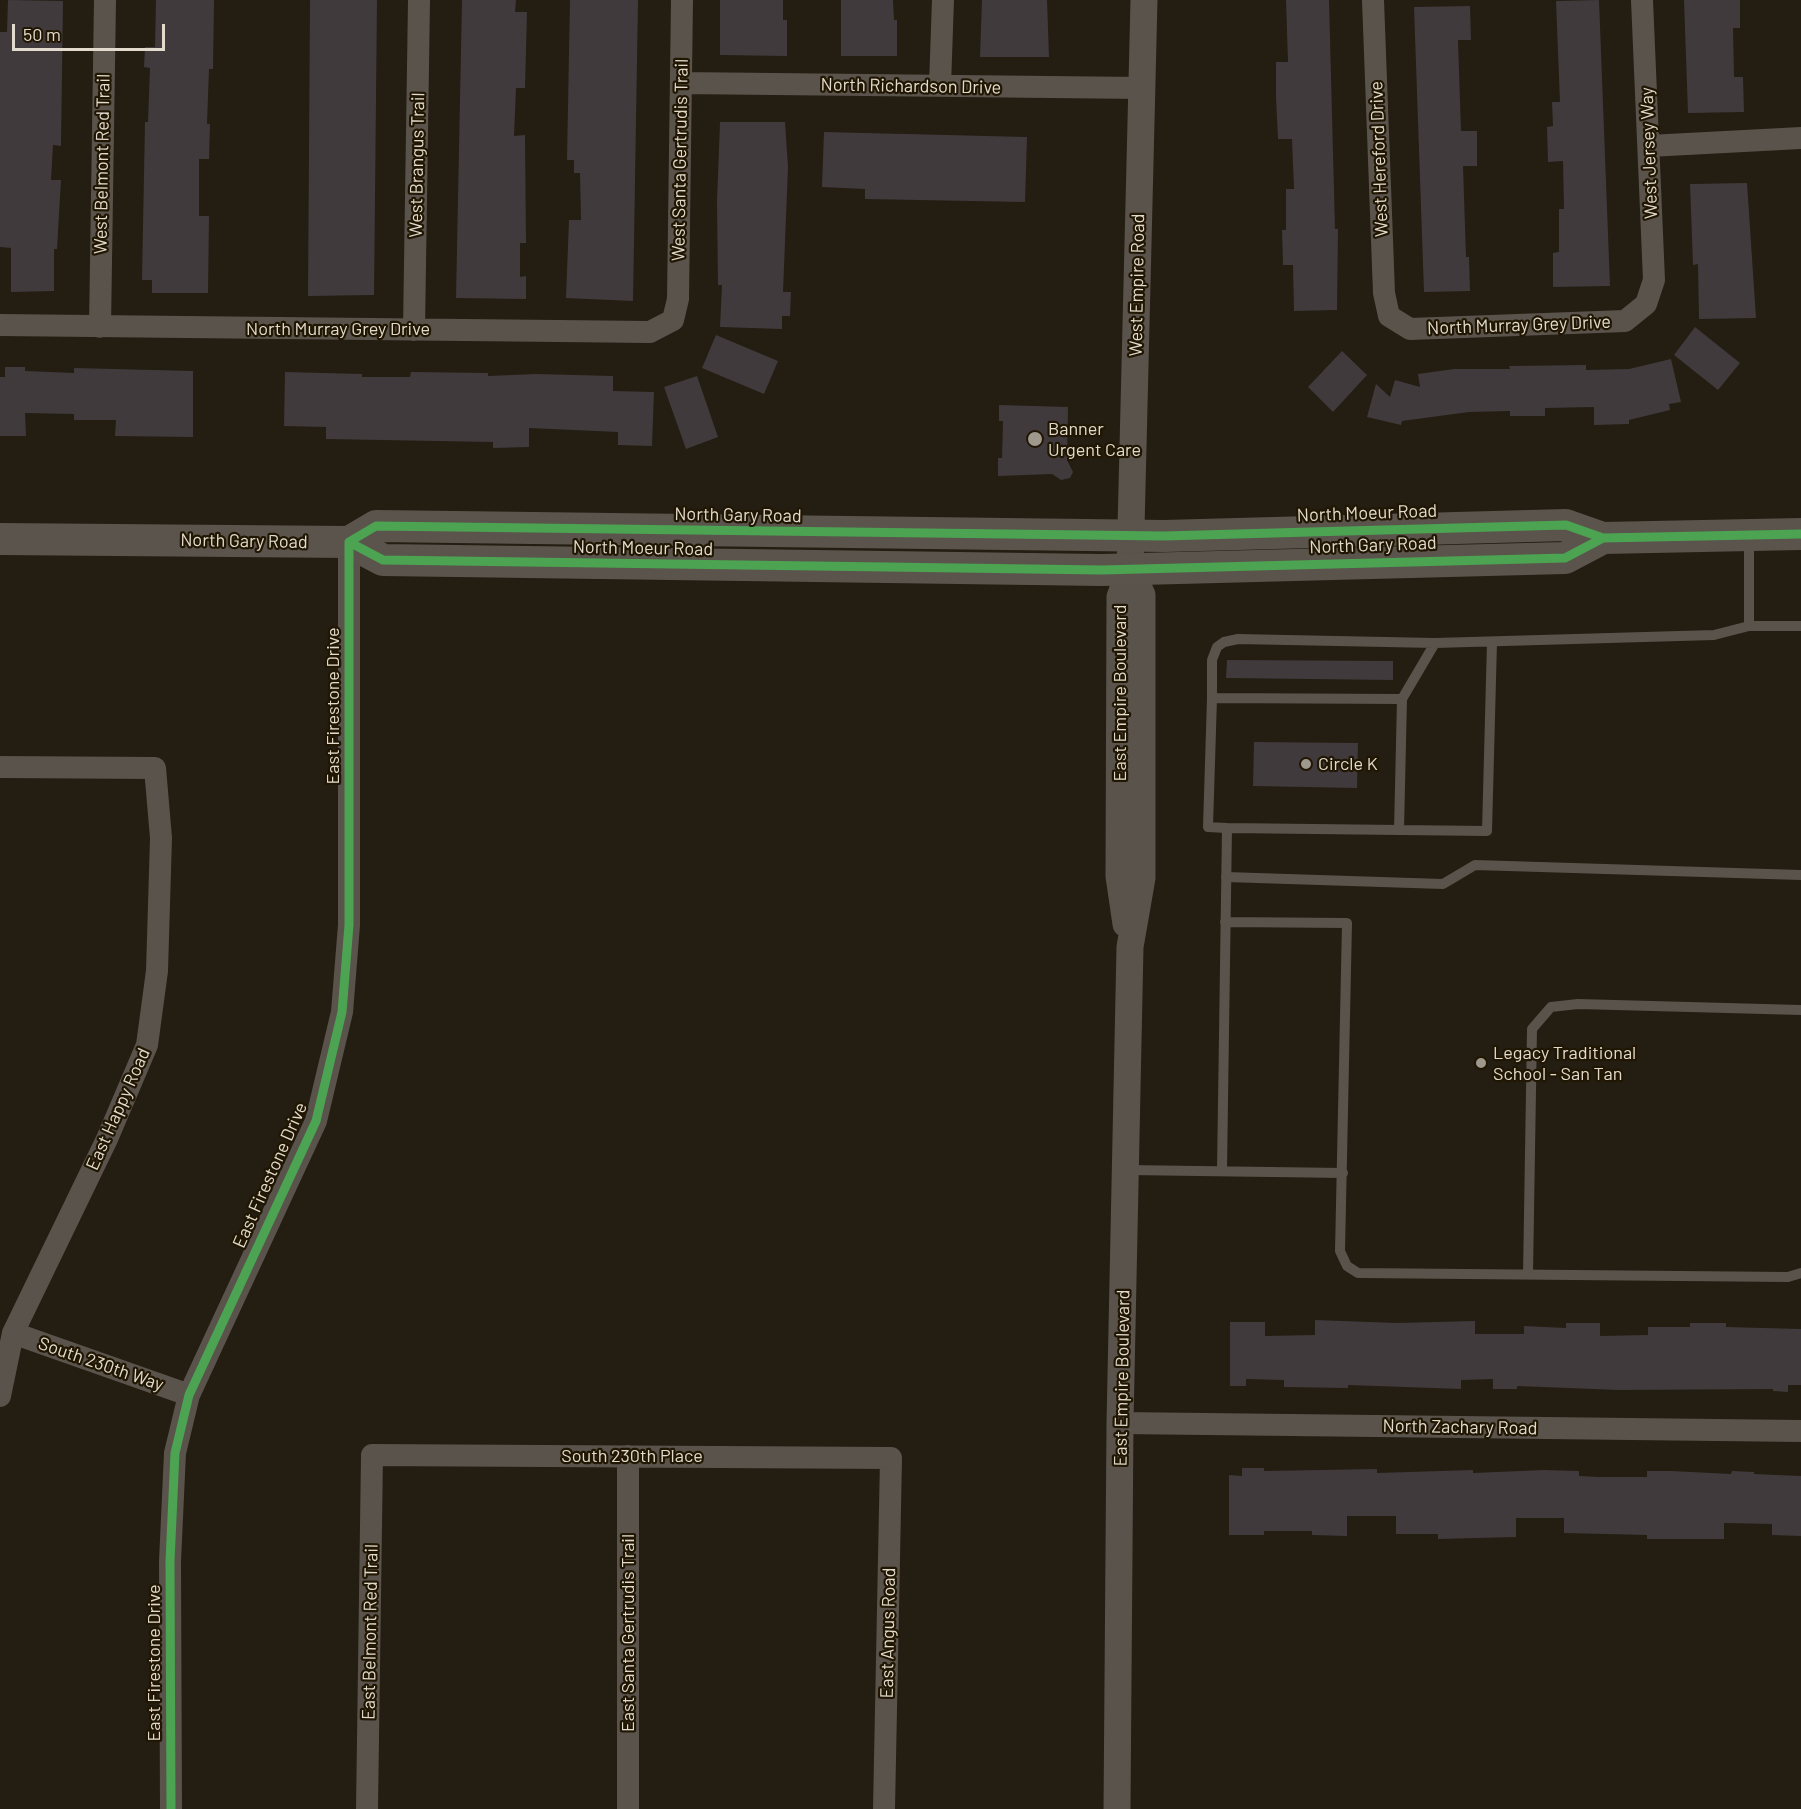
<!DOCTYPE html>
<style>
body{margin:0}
#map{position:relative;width:1801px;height:1809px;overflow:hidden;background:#231d12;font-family:Barlow,sans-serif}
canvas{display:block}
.scale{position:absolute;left:12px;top:24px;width:153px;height:27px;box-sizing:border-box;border:3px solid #e2dbcd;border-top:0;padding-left:8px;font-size:18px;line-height:21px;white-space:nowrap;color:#e2dbcd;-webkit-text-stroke:4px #211602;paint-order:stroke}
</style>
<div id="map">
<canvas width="1801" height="1809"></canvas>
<div class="scale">50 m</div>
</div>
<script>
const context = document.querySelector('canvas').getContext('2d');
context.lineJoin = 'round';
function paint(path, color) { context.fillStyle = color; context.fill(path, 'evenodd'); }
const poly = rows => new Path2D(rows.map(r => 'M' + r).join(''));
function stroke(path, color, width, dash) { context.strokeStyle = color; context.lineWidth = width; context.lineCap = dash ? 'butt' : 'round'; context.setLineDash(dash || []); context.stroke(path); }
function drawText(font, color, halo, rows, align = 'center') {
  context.font = font + ' Barlow,sans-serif'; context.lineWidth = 4.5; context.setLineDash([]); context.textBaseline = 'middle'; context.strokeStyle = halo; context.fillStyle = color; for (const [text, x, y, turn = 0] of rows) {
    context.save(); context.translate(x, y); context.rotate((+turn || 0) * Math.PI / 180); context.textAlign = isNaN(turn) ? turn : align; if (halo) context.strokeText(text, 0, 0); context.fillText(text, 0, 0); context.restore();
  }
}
paint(poly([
 [8,0,63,1,61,146,53,145,51,180,61,180,57,249,54,249,54,291,11,292,11,248,0,247,0,32,7,32],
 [156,0,214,0,213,69,209,69,207,124,210,124,209,159,199,159,199,216,209,216,208,293,152,293,152,280,142,280,145,122,148,122,150,68,144,67,145,47,155,47],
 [310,0,377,0,374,295,308,296],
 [462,0,516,0,515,12,527,12,525,88,516,88,514,136,525,135,526,243,520,243,520,277,526,276,526,299,456,298],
 [570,0,638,0,633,301,566,298,569,220,581,220,580,173,574,173,574,160,567,160],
 [720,0,783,0,783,20,787,20,787,56,720,55],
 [841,0,893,0,894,20,897,20,897,56,841,56],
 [982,0,1047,0,1049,57,980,57],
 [1286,0,1329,0,1335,229,1338,229,1337,310,1294,311,1293,265,1283,265,1282,230,1286,230,1286,189,1294,189,1292,139,1278,139,1276,97,1276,62,1288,62],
 [1599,0,1610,286,1553,287,1553,253,1559,252,1559,209,1564,209,1563,161,1548,162,1547,127,1553,126,1552,102,1560,102,1556,1],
 [1684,0,1740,0,1740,28,1733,28,1734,77,1743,77,1744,112,1688,113],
 [1470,6,1471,40,1458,40,1461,131,1477,131,1477,166,1463,166,1466,257,1469,257,1470,291,1424,292,1414,7],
 [720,122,785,122,788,167,783,292,791,292,790,316,782,316,782,329,720,327,722,285,718,285,717,202],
 [824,132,1027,137,1025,202,865,199,865,189,822,187],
 [1747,183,1756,318,1699,319,1698,264,1693,265,1690,184],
 [1695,327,1740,363,1718,390,1674,355],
 [716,335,778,361,764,394,702,368],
 [1342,351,1367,375,1333,412,1308,387],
 [1671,359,1681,402,1669,404,1670,410,1629,420,1629,424,1594,425,1594,407,1545,408,1545,416,1510,416,1510,411,1469,412,1402,421,1401,425,1367,417,1376,384,1390,397,1395,380,1420,387,1418,374,1454,369,1510,369,1509,366,1586,365,1586,370,1629,369],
 [5,367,25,367,25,371,74,373,74,368,193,371,193,437,115,436,116,420,74,420,74,414,25,413,26,436,0,436,0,377,5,377],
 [285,372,362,374,362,377,410,377,411,372,488,373,488,376,536,374,613,376,613,391,654,392,652,446,618,445,618,432,529,428,529,447,493,448,493,442,326,439,326,427,284,426],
 [697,376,718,437,686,449,664,387],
 [999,405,1068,407,1067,460,1073,472,1070,478,1061,480,1052,474,998,476,998,458,1002,458,1003,421,999,421],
 [1227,660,1393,661,1393,680,1226,678],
 [1254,742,1358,743,1357,788,1253,786],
 [1315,1320,1397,1323,1475,1321,1475,1334,1524,1334,1524,1326,1566,1328,1566,1323,1600,1323,1600,1336,1648,1335,1648,1327,1690,1327,1690,1323,1726,1323,1726,1327,1801,1329,1801,1385,1788,1385,1788,1392,1773,1391,1773,1389,1619,1390,1517,1386,1517,1389,1493,1389,1493,1379,1461,1380,1461,1389,1348,1385,1348,1388,1284,1387,1284,1380,1246,1379,1246,1386,1230,1386,1230,1322,1265,1322,1265,1336,1315,1335],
 [1242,1468,1264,1468,1264,1471,1377,1469,1377,1473,1473,1470,1473,1473,1544,1470,1579,1471,1579,1476,1599,1477,1647,1477,1647,1471,1671,1471,1731,1474,1732,1471,1754,1472,1754,1474,1801,1476,1801,1536,1772,1535,1772,1524,1724,1523,1724,1539,1647,1539,1647,1535,1564,1533,1564,1518,1516,1518,1516,1537,1438,1539,1438,1534,1396,1534,1396,1516,1347,1516,1347,1536,1312,1535,1312,1531,1264,1531,1264,1535,1229,1535,1229,1475,1242,1476]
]), '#403a3d');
stroke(poly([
 [1749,626,1801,626],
 [1212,698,1212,660,1217,647,1224,642,1238,639,1435,643],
 [1227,828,1487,831,1492,642],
 [1399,830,1402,699],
 [1226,877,1443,884,1475,865,1801,875],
 [1225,922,1347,923,1340,1251,1347,1266,1358,1273,1788,1277,1801,1273],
 [1127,1170,1343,1173],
 [1222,1170,1227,828,1208,827,1212,698,1402,699,1435,643,1714,635,1749,626,1749,536],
 [1528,1274,1532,1029,1551,1007,1578,1004,1801,1010]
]), '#59534c', 10);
stroke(poly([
 [1373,0,1384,293,1389,316,1410,329,1625,321,1646,304,1654,280,1642,0],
 [681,83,1142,88],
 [940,86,943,0],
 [1649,146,1801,138],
 [0,325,650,332,673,320,678,299,682,0],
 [100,327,105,0],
 [414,330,419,0],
 [0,767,155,768,161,838,157,971,147,1045,107,1139,13,1333,0,1396],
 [13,1333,189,1395],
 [1120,1423,1801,1431],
 [171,1809,170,1561,175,1453,189,1395,316,1121,342,1012,349,925,349,542],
 [367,1809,372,1455,891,1458,884,1809],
 [628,1809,628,1456]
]), '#59534c', 22);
stroke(poly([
 [1126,924,1119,876,1120,597,1130,569,1144,0],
 [1117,1809,1120,1423,1130,947,1142,878,1142,595,1130,569]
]), '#59534c', 27);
stroke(poly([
 [0,539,349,542,376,526,1164,536,1566,525,1603,538],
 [349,542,383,560,1102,570,1565,558,1603,538,1801,534]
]), '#5a544c', 32);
stroke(poly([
 [349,542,383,560,1102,570,1565,558,1603,538,1801,534],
 [349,542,376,526,1164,536,1566,525,1603,538],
 [171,1809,170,1561,175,1453,189,1395,316,1121,342,1012,349,925,349,542]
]), '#4ca352', 9);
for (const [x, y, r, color] of [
 [1035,439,8,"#9f988c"],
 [1306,764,6,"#9f988c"],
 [1481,1063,6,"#9f988c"]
]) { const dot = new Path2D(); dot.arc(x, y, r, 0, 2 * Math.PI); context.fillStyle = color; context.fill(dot); stroke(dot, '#211602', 2); }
drawText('18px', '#e2dbcd', '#211602', [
 ["North Richardson Drive",911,86,1],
 ["West Jersey Way",1649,153,-92],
 ["West Hereford Drive",1379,159,-92],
 ["West Santa Gertrudis Trail",680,160,-89],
 ["West Belmont Red Trail",102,164,-89],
 ["West Brangus Trail",417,165,-89],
 ["West Empire Road",1137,285,-89],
 ["North Murray Grey Drive",1519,325,-2],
 ["North Murray Grey Drive",338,329],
 ["North Moeur Road",1367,513,-2],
 ["North Gary Road",738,515,1],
 ["North Gary Road",244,541,1],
 ["North Gary Road",1373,545,-2],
 ["North Moeur Road",643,548,1],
 ["East Empire Boulevard",1120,693,-90],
 ["East Firestone Drive",333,706,-90],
 ["East Happy Road",118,1109,-66],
 ["East Firestone Drive",270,1175,-66],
 ["South 230th Way",101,1364,19],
 ["East Empire Boulevard",1122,1378,-89],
 ["North Zachary Road",1460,1427,1],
 ["South 230th Place",632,1456],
 ["East Belmont Red Trail",370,1632,-89],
 ["East Santa Gertrudis Trail",628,1633,-90],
 ["East Angus Road",888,1633,-89],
 ["East Firestone Drive",154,1663,-90]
]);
drawText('18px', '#e2dbcd', '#211602', [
 ["Banner",1048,429],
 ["Urgent Care",1048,450],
 ["Circle K",1318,764],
 ["Legacy Traditional",1493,1053],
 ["School - San Tan",1493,1074]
], 'left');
</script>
